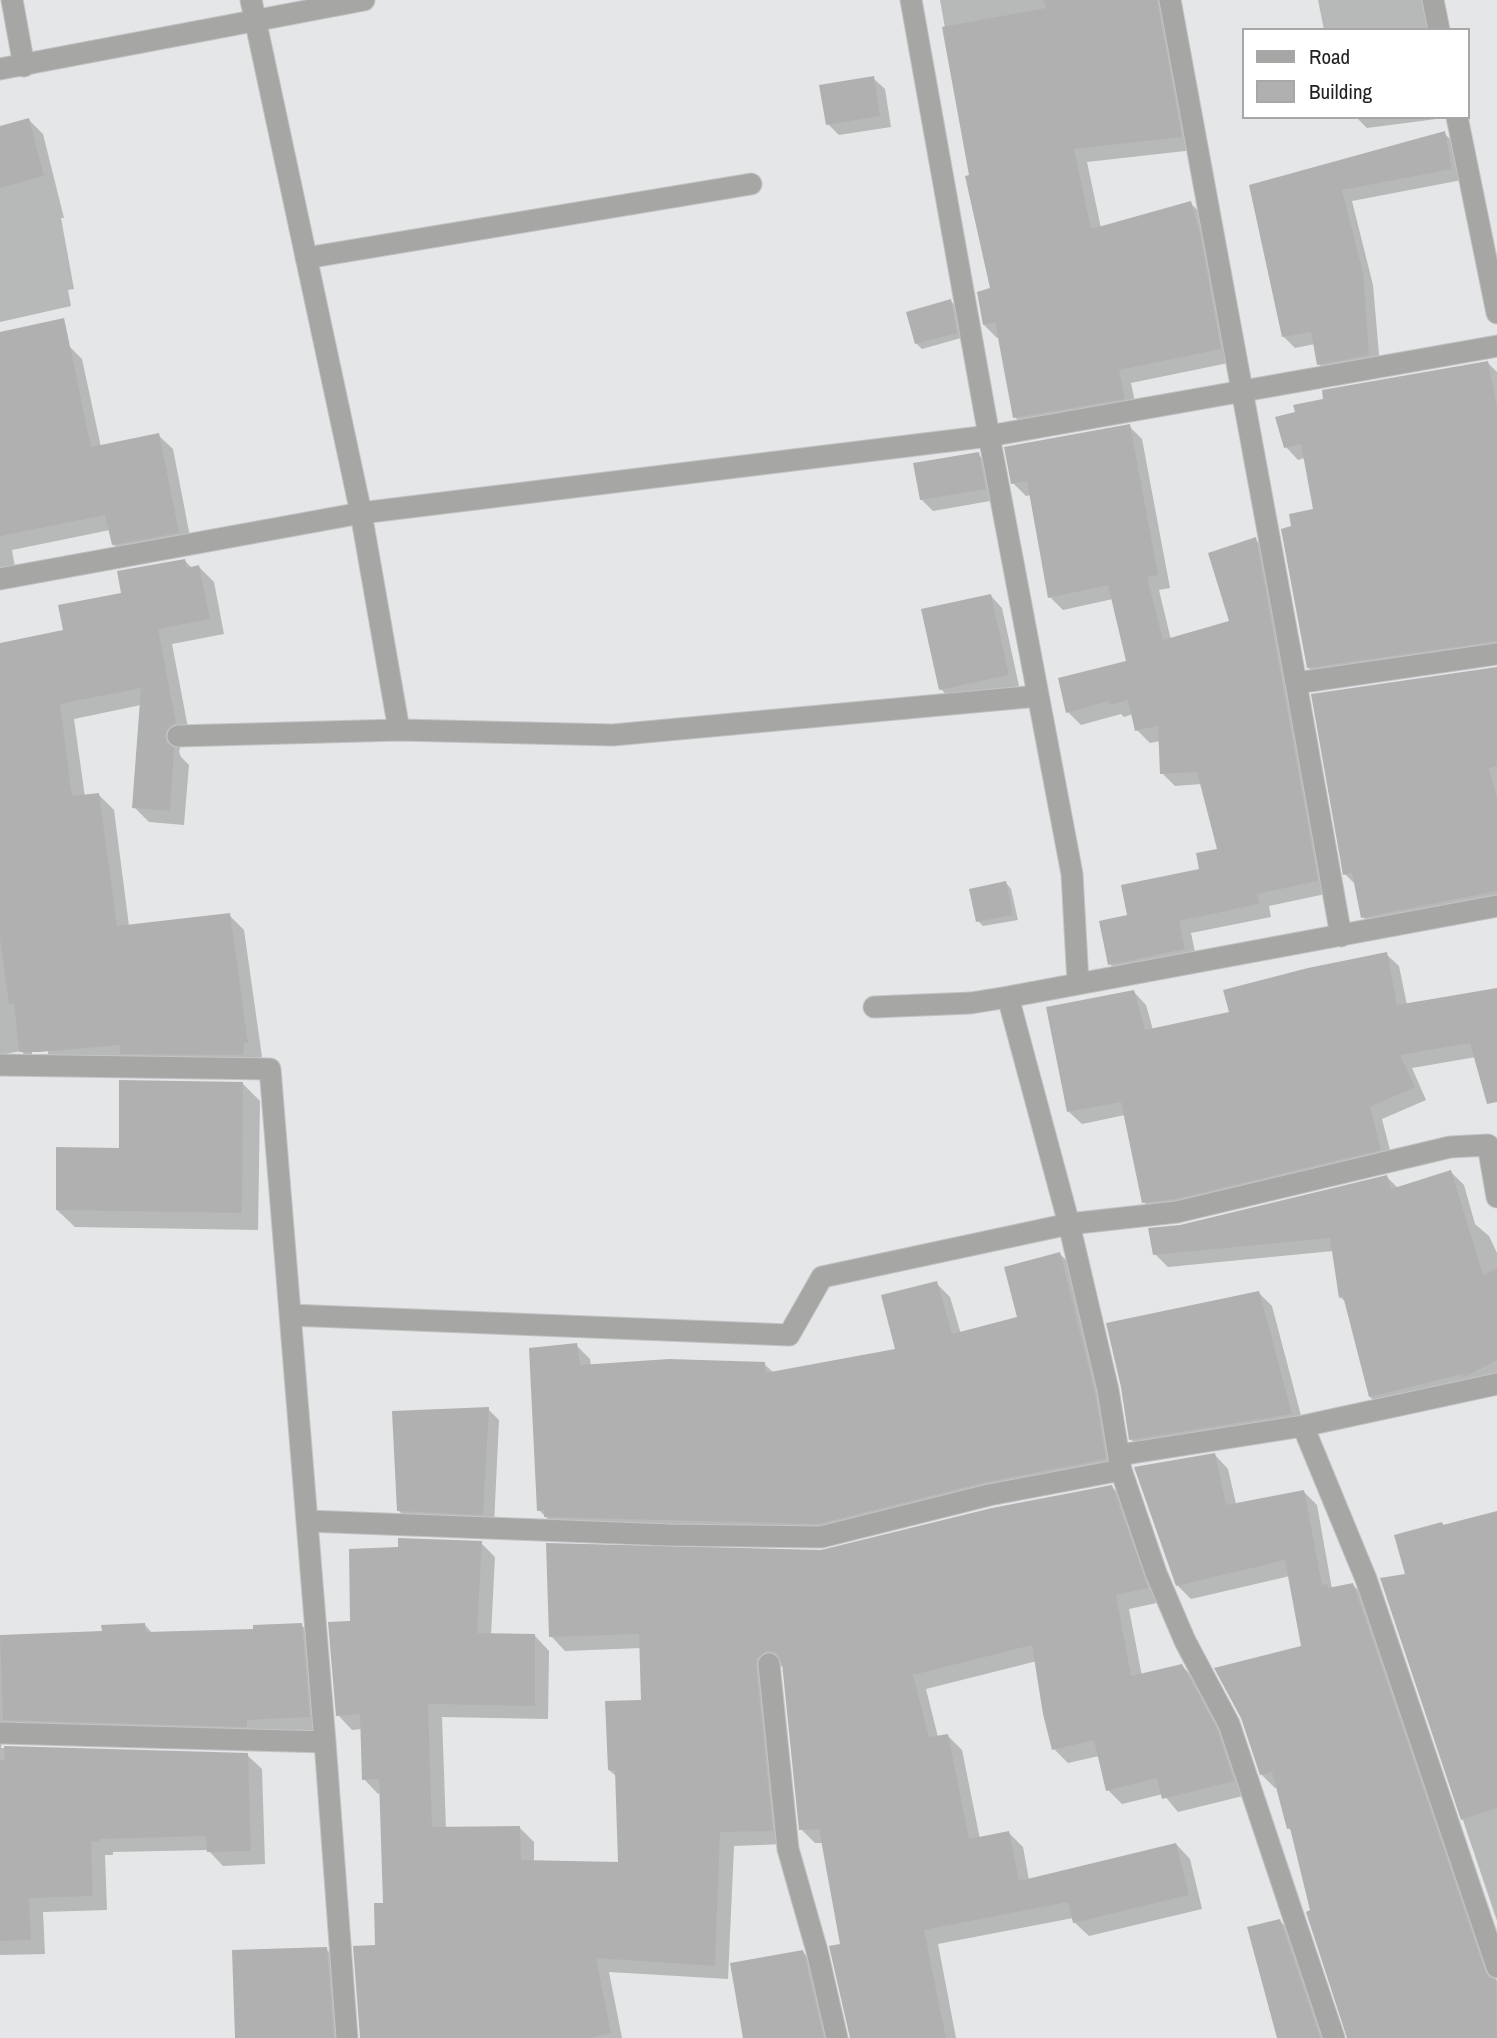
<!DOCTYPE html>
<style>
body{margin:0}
#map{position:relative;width:1497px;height:2038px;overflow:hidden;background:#e5e6e7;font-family:"Archivo Narrow",sans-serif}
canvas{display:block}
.legend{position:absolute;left:1242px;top:28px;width:228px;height:91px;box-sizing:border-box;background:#fff;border:2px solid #a7a7a7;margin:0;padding:9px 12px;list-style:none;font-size:21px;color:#222}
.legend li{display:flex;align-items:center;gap:14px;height:35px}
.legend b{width:35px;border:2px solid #a7a7a7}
</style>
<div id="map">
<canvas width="1497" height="2038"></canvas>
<ul class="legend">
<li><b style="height:9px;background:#a6a6a5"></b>Road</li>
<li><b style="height:19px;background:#b0b0b1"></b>Building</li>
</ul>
</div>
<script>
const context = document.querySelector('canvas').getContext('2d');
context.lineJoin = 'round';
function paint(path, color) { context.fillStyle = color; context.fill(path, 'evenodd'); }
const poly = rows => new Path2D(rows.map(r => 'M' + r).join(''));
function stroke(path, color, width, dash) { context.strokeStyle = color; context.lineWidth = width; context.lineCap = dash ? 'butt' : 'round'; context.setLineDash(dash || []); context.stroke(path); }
paint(poly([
 [940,0,1168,0,1194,150,1087,162,1101,228,1190,203,1204,216,1233,362,1131,383,1137,411,1028,431,1015,417,1000,337,997,338,984,325,992,289],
 [1318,0,1431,0,1434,30,1324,30],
 [873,78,885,89,891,127,839,135,828,124],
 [1356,117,1452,117,1367,128],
 [29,120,43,134,64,218,61,218,74,289,68,290,71,306,0,322,0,128],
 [1444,133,1456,145,1462,180,1352,201,1373,285,1380,366,1330,375,1319,364,1315,344,1295,348,1283,336,1251,187],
 [951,301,956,306,961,338,922,349,916,343],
 [68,345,82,359,101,447,158,435,173,449,192,547,127,558,113,544,110,530,12,550,17,579,0,582,0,363],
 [1488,363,1497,372,1497,655,1321,680,1308,667,1293,527,1315,510,1305,458,1298,460,1286,447],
 [1129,426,1142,439,1170,588,1159,590,1171,640,1231,623,1255,539,1268,552,1330,893,1269,906,1271,917,1191,933,1197,962,1123,977,1110,964,1129,916,1201,871,1220,851,1202,784,1175,786,1162,773,1160,741,1150,743,1137,730,1133,714,1124,717,1121,714,1081,725,1068,712,1129,662,1113,599,1063,610,1050,597,1031,495,1026,496,1013,483],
 [978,454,989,465,996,500,933,511,921,499],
 [184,560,192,568,199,567,214,582,224,634,172,644,190,738,181,744,179,752,181,757,189,765,184,825,149,822,134,807,141,705,74,719,85,797,99,795,114,810,129,926,229,915,244,930,262,1057,258,1058,258,1070,36,1067,21,1051,0,1055,0,645,65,631,123,594],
 [32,1051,48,1051,48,1054,32,1054],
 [991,596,1002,608,1019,686,952,701,941,689],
 [1497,669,1497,907,1376,930,1363,917,1357,886,1345,874],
 [1006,883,1011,889,1018,920,983,926,978,921],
 [1386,954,1399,966,1407,1005,1497,990,1497,1089,1476,1057,1412,1068,1426,1100,1382,1119,1393,1162,1157,1215,1144,1202,1125,1115,1082,1124,1069,1112,1134,992,1146,1005,1153,1030,1231,1013],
 [242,1083,260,1101,258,1230,75,1227,57,1210,121,1150],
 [1451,1172,1464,1185,1475,1224,1489,1236,1497,1253,1497,1379,1383,1409,1370,1397,1347,1303,1340,1297,1333,1251,1168,1267,1155,1254,1180,1227,1387,1177,1398,1188],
 [1060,1254,1074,1268,1119,1473,834,1537,553,1524,539,1510,576,1345,590,1359,591,1366,764,1364,774,1373,897,1350,936,1283,950,1297,961,1334,1019,1318],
 [1259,1293,1272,1306,1304,1427,1144,1452,1131,1439],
 [488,1409,499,1420,494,1525,410,1522,399,1511],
 [1215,1455,1228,1469,1236,1504,1304,1492,1317,1505,1332,1589,1353,1585,1367,1599,1497,1981,1497,2038,1396,2038,1312,1912,1293,1832,1288,1828,1278,1787,1275,1788,1261,1774,1303,1647,1290,1576,1191,1599,1178,1586],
 [1112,1487,1126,1501,1161,1602,1129,1609,1142,1676,1182,1666,1196,1680,1231,1745,1247,1795,1178,1812,1163,1794,1122,1804,1108,1790,1099,1756,1068,1763,1054,1749,1037,1661,926,1689,938,1737,947,1735,962,1750,980,1839,1009,1833,1023,1847,1029,1880,1176,1844,1190,1859,1202,1909,1089,1936,1074,1922,1073,1918,938,1944,956,2038,851,2038,842,1945,823,1843,815,1843,801,1829,784,1666,777,1667,786,1844,734,1846,728,1979,609,1972,622,2038,360,2038,385,1905,381,1793,378,1794,364,1779,362,1729,352,1730,338,1715,352,1623,481,1543,495,1557,491,1635,535,1636,549,1651,548,1719,442,1717,446,1829,519,1827,534,1842,534,1862,620,1864,617,1777,609,1770,643,1702,641,1648,565,1651,551,1636,821,1552],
 [1497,1513,1497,1921,1382,1580,1407,1575,1442,1523,1445,1526],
 [145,1625,153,1634,255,1631,301,1625,316,1639,323,1731,2,1741,1,1748,247,1755,262,1769,265,1864,223,1866,208,1850,113,1852,113,1855,105,1855,107,1910,43,1912,45,1954,0,1955,0,1638,103,1633],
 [1280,1921,1291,1932,1328,2038,1278,2038],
 [326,1949,341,1963,346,2038,236,2038],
 [803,1952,817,1967,835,2038,744,2038]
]), '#0003');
paint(poly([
 [1044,0,1157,0,1182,137,1074,149,1091,229,1191,201,1200,234,1221,349,1119,370,1125,399,1013,418,995,322,983,325,977,292,990,288,965,176,969,175,942,27,1046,8],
 [874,76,880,116,826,125,819,85],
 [29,118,44,176,0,188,0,126],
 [1445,131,1452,169,1342,190,1363,273,1369,355,1317,365,1311,332,1282,337,1249,185],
 [951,299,957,333,915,344,906,312],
 [64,318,91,447,159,433,179,533,112,545,105,515,0,536,0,332],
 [1488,361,1497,408,1497,641,1307,668,1281,529,1291,526,1289,514,1313,509,1301,444,1284,448,1275,417,1295,412,1293,405,1323,399,1322,390],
 [1130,424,1158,575,1147,577,1163,640,1229,621,1208,553,1256,537,1318,881,1257,894,1259,904,1179,921,1185,949,1108,965,1099,921,1127,915,1121,885,1199,869,1196,853,1217,849,1197,772,1160,774,1158,726,1135,731,1128,700,1109,705,1108,701,1066,713,1058,678,1126,661,1108,585,1048,598,1027,481,1011,484,1004,447],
 [979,452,986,489,920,500,913,463],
 [185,559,187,568,199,565,210,619,158,629,176,723,167,729,165,736,167,743,174,748,170,811,132,808,141,688,60,704,72,796,99,793,117,926,230,913,248,1043,244,1043,243,1055,120,1054,120,1045,39,1052,19,1052,14,1003,9,1004,0,938,0,643,63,630,58,605,121,593,117,571],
 [991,594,1009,675,939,690,921,609],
 [1497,667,1497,766,1489,768,1497,798,1497,891,1361,918,1352,873,1343,875,1311,694],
 [1006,881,1013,915,976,922,969,889],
 [1387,952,1397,1005,1497,988,1497,1102,1487,1104,1470,1043,1400,1055,1415,1087,1370,1107,1381,1150,1175,1199,1142,1203,1121,1102,1067,1112,1046,1007,1134,990,1145,1030,1229,1012,1223,990,1308,968],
 [119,1080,243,1082,242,1213,56,1210,56,1147,119,1148],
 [1451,1170,1483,1275,1497,1268,1497,1360,1464,1377,1463,1374,1369,1397,1343,1296,1339,1298,1330,1238,1153,1255,1148,1228,1180,1225,1387,1175,1391,1189],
 [1060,1252,1095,1393,1106,1459,986,1482,819,1524,544,1517,544,1510,537,1511,529,1348,577,1343,580,1365,669,1359,765,1362,765,1373,895,1349,881,1295,937,1281,952,1334,1017,1317,1004,1267],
 [1259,1291,1292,1414,1129,1440,1121,1387,1106,1323],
 [489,1407,483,1515,397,1511,392,1411],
 [1215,1453,1226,1505,1304,1490,1322,1585,1327,1584,1328,1588,1353,1583,1485,1971,1489,1977,1496,1980,1497,2038,1347,2038,1306,1912,1310,1910,1290,1828,1287,1829,1272,1772,1260,1775,1241,1718,1214,1668,1301,1646,1285,1560,1176,1586,1134,1467],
 [1112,1485,1148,1588,1116,1595,1131,1676,1182,1664,1217,1729,1234,1781,1162,1799,1157,1778,1106,1791,1094,1740,1052,1750,1043,1714,1032,1645,913,1675,929,1737,948,1734,969,1839,1009,1831,1019,1881,1176,1843,1189,1895,1073,1923,1068,1902,924,1930,946,2038,850,2038,829,1946,840,1944,819,1829,799,1830,782,1663,775,1652,767,1651,757,1658,756,1665,773,1831,720,1832,715,1966,596,1958,611,2033,589,2038,360,2038,353,1946,375,1945,374,1903,383,1903,379,1779,362,1780,360,1714,336,1716,328,1622,350,1621,349,1549,398,1547,398,1538,482,1541,477,1633,535,1634,535,1706,428,1704,432,1827,520,1826,521,1860,618,1862,615,1770,608,1770,605,1701,641,1700,639,1634,549,1637,546,1543,821,1550,992,1508],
 [1497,1511,1497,1808,1461,1820,1380,1578,1405,1574,1394,1535,1442,1522,1443,1525],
 [145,1623,146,1632,253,1629,253,1625,302,1623,310,1717,247,1720,247,1727,3,1720,0,1635,102,1631,101,1625],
 [4,1746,248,1753,251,1851,207,1852,206,1836,99,1839,99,1841,91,1842,93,1896,29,1898,31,1940,0,1941,0,1760,5,1760],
 [1280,1919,1320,2038,1277,2038,1247,1927],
 [327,1947,334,2038,235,2038,232,1950],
 [803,1950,824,2038,743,2038,730,1963]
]), '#b0b0b1');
const minor = poly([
 [12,0,24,66],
 [251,0,361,513,399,730],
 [911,0,989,436,1072,874,1078,983],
 [1170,0,1296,683],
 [1433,0,1439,30],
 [0,69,364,0],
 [1457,117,1497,313],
 [306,258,751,184],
 [0,579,361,513,989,436,1497,346],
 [178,736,399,730,613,735,1038,696],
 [1341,936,1296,683,1497,654],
 [874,1007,971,1003,1008,997],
 [0,1065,270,1069,325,1742,347,2038],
 [290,1315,789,1335,822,1277,1069,1224,1177,1212,1450,1147,1488,1145,1497,1197],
 [1303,1426,1366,1579,1497,1967],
 [1119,1455,1303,1426,1497,1384],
 [1121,1470,1156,1573,1185,1641,1229,1724,1334,2038],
 [307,1521,669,1535,821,1537,989,1495,1121,1470,1108,1390,1069,1224,1008,997,1497,906],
 [769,1664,788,1849,817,1951,837,2038],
 [0,1733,325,1742]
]);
stroke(minor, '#c2c3c4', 23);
stroke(minor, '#a6a6a5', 21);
</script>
